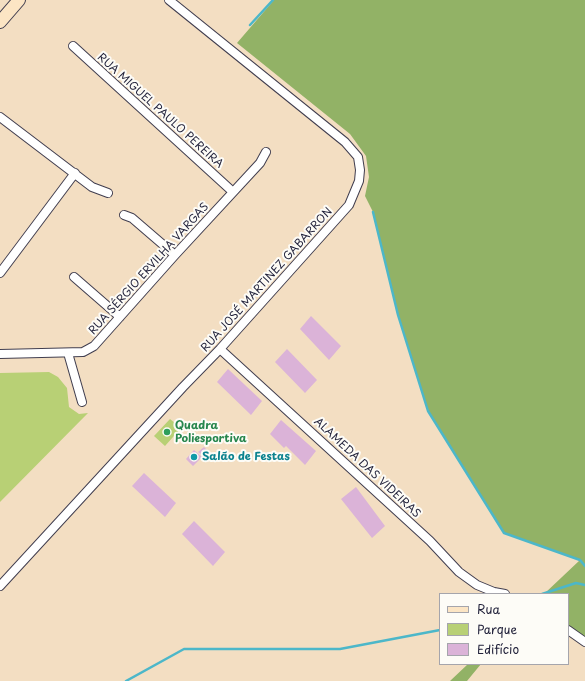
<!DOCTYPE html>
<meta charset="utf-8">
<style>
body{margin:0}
#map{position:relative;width:585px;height:681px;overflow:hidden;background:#f3dec2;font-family:"Playpen Sans",sans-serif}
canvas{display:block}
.legend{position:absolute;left:439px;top:593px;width:130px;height:72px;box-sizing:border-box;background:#fdfcf7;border:1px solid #a5a5ac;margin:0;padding:5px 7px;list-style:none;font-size:12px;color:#22223b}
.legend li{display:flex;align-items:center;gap:8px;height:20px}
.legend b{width:20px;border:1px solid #a5a5ac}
</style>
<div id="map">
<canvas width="585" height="681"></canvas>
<ul class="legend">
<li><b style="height:5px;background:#fce5c4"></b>Rua</li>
<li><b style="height:11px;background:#b8d075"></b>Parque</li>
<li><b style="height:11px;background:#dbb3d8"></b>Edifício</li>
</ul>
</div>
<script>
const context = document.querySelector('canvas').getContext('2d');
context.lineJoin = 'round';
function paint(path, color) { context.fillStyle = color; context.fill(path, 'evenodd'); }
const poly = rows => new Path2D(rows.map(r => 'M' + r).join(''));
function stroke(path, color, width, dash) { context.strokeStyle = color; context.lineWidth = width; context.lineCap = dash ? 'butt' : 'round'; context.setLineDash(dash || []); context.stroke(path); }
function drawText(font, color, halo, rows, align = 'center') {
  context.font = font + ' "Playpen Sans",sans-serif'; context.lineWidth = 4; context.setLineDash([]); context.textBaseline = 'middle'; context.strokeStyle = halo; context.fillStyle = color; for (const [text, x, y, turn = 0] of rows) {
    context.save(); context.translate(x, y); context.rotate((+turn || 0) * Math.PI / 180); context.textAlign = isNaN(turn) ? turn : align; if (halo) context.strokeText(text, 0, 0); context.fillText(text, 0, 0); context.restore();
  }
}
paint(poly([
 [49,372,58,377,67,388,69,407,79,414,88,413,0,502,0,373],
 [170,419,181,428,165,446,154,436]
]), '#b8d075');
paint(poly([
 [274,0,585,0,585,637,568,625,568,594,544,594,580,560,504,533,428,411,398,315,373,212,365,196,369,177,366,156,350,134,237,43],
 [468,664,481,664,467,681,450,681]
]), '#92b266');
stroke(poly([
 [250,25,273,0],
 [373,212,398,315,428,411,504,533,580,560,585,566],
 [542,594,576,583,585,585],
 [126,681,184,649,340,649,440,630]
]), '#4cb7c9', 2.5);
paint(poly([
 [311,316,341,346,329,360,300,329],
 [287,349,317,380,305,393,275,362],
 [228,369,262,401,251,415,217,382],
 [281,420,316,451,305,465,286,446,284,448,270,434],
 [204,447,210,453,205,458,198,452],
 [194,450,202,457,193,466,186,459],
 [144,473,176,503,165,517,132,486],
 [356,487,385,526,372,538,341,499],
 [194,521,225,552,213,566,182,534]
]), '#dbb3d8');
const street = poly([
 [73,46,233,192],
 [0,117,92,187,108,193],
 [124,215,132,218,175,255],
 [0,273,75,173],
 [74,277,120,317],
 [220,349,430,541,459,572,477,585,494,592,505,594],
 [68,353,82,402],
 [0,354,83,352,94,346,175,255,260,163,266,152],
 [0,586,183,387,220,349,349,205,359,181,360,170,358,157,345,142,169,0],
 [568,630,585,642]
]);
const secondary = poly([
 [0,22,19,0]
]);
stroke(street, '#413e4f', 10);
stroke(secondary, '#413e4f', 14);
stroke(street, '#fff', 8);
stroke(secondary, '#fce5c4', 12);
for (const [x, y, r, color] of [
 [167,432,4,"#2e9e5b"],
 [194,457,4,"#0f9aa8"]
]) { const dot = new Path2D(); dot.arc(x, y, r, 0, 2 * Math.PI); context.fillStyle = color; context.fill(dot); stroke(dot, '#fdfcf7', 1.5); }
drawText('11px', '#22223b', '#fdfcf7', [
 ["RUA MIGUEL PAULO PEREIRA",160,111,42],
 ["RUA SÉRGIO ERVILHA VARGAS",149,269,-48],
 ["RUA JOSÉ MARTINEZ GABARRON",267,280,-48],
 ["ALAMEDA DAS VIDEIRAS",367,468,43]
]);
drawText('bold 11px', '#27864d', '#fdfcf7', [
 ["Quadra",175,426],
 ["Poliesportiva",175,439]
], 'left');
drawText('bold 11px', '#0d838f', '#fdfcf7', [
 ["Salão de Festas",202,457]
], 'left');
</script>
